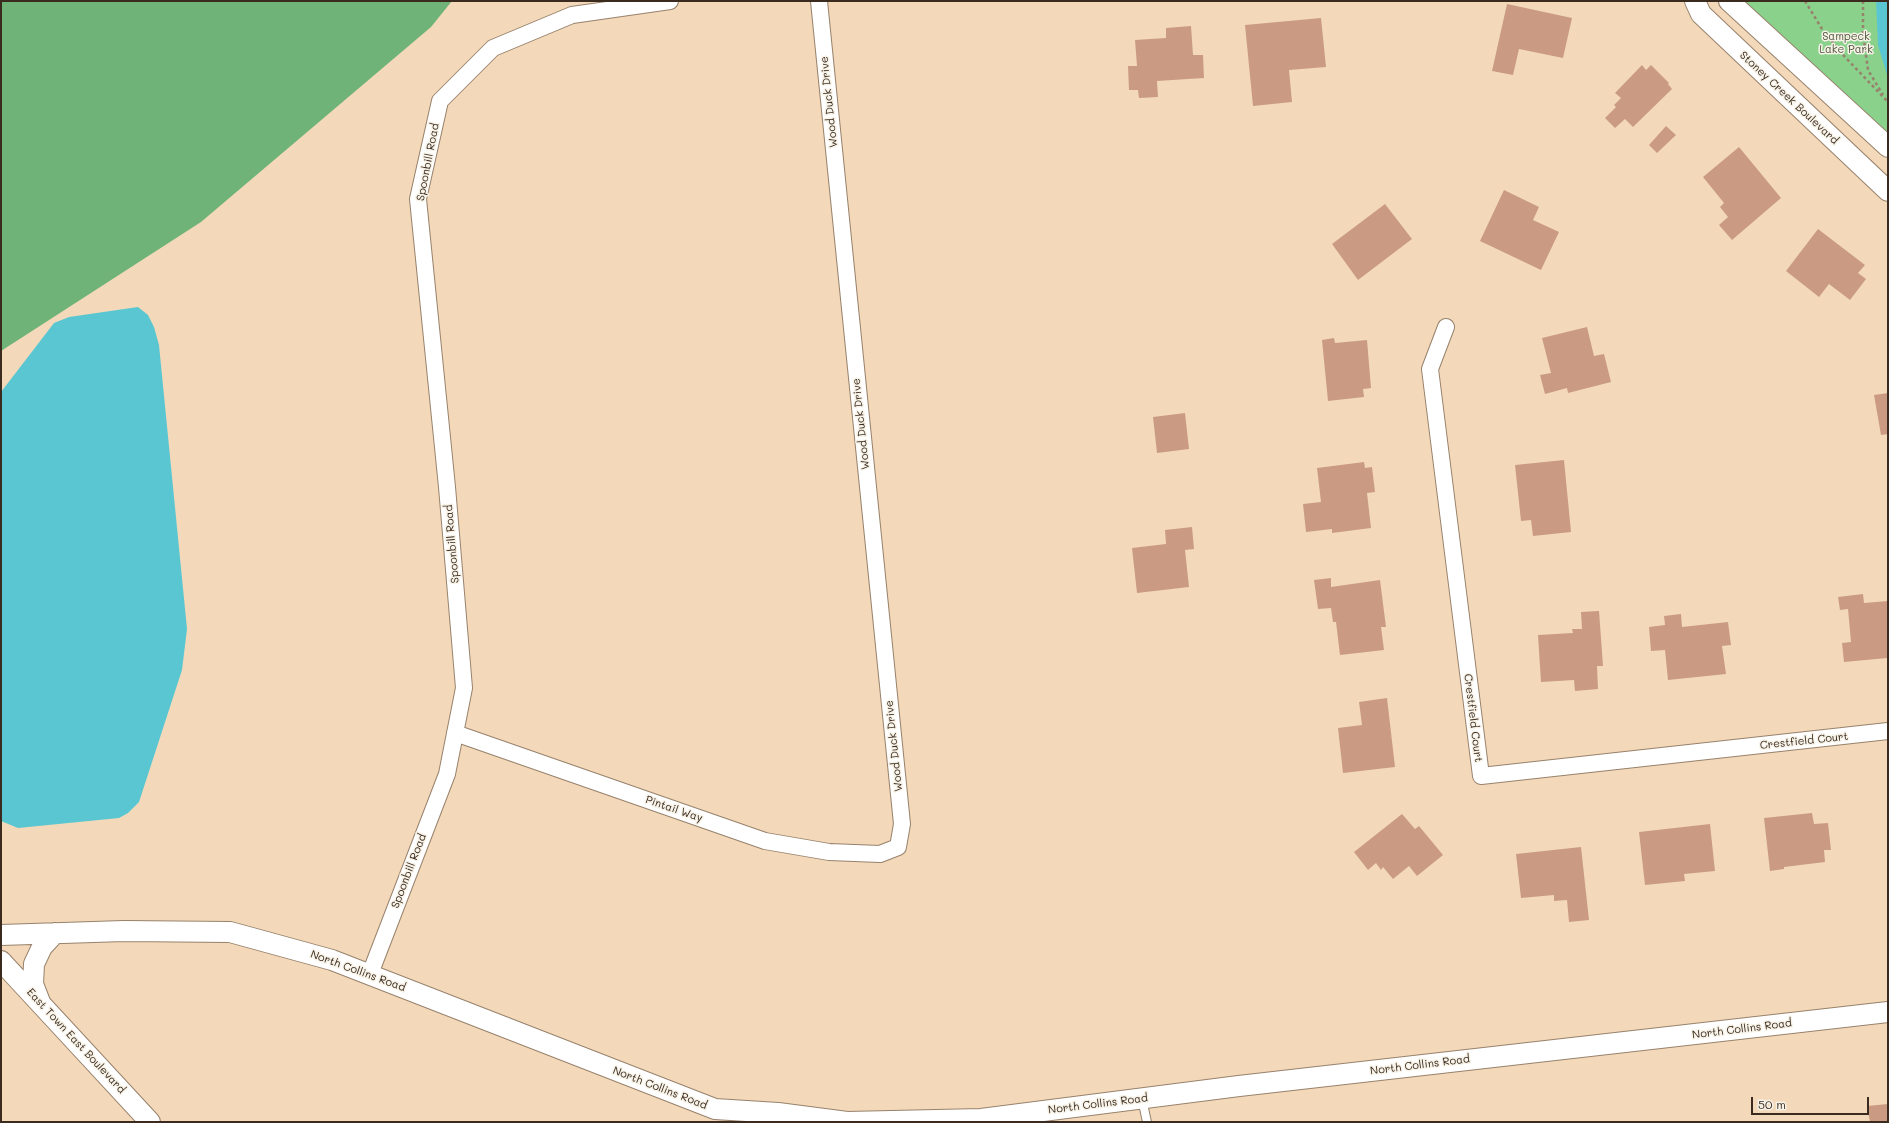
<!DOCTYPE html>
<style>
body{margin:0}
#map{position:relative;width:1889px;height:1123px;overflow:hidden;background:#f3d9ba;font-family:Mali,sans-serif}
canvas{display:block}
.frame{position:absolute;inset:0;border:2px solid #3b2a1e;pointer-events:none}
.scale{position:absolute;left:1751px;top:1097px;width:118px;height:18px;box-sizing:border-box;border:2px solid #3b2a1e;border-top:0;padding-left:5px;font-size:12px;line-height:14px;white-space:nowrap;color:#3b2a1e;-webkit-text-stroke:3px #f7f3e8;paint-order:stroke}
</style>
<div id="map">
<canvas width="1889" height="1123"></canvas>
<div class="frame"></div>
<div class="scale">50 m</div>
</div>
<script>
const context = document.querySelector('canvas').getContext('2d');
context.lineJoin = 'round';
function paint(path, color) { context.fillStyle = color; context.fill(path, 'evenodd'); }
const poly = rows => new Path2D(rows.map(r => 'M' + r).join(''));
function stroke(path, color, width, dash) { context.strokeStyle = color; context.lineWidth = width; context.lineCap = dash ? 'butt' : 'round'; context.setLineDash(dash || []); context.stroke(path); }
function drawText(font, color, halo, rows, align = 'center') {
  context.font = font + ' Mali,sans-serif'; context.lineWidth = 3; context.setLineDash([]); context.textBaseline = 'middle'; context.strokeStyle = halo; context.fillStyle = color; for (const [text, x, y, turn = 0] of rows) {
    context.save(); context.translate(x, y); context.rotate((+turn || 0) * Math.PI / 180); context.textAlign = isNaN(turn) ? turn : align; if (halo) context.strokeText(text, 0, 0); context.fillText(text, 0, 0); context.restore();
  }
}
paint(poly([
 [1736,1,1888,1,1888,139]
]), '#8ad18c');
paint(poly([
 [1,1,452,1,431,27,201,222,1,351]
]), '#6fb378');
paint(poly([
 [1876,1,1888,1,1888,78,1878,45],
 [138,307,148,315,154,327,159,345,187,629,182,670,139,802,128,813,119,818,18,828,1,821,1,392,54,323,69,317]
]), '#59c6d1');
paint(poly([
 [1507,4,1572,18,1563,58,1519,49,1513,75,1492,71],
 [1321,18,1326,67,1289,70,1292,102,1253,106,1245,25],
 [1191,26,1193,55,1203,55,1204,78,1157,81,1158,97,1139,98,1138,90,1129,90,1128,66,1137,66,1135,40,1166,38,1166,28],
 [1642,65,1646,70,1651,65,1669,83,1668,84,1672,89,1633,127,1625,119,1615,128,1605,118,1616,107,1614,105,1621,98,1615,93],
 [1666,126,1676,135,1657,153,1649,145],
 [1739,147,1781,198,1732,240,1719,225,1728,217,1720,207,1724,203,1703,177],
 [1504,190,1539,207,1533,220,1559,232,1541,270,1480,241],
 [1385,204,1412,239,1358,280,1332,244],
 [1818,229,1865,265,1858,273,1866,279,1850,300,1829,284,1819,297,1786,271],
 [1587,327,1594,356,1604,354,1611,382,1568,393,1567,388,1545,394,1540,375,1551,373,1542,338],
 [1334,338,1335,343,1367,340,1371,388,1363,389,1364,397,1328,401,1322,340],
 [1888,393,1888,434,1881,435,1874,395],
 [1185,413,1189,449,1157,453,1153,417],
 [1564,460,1571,532,1533,536,1531,520,1521,521,1515,465],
 [1364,462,1365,468,1372,467,1375,492,1367,493,1371,528,1332,533,1332,529,1306,532,1303,504,1321,502,1317,468],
 [1192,527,1194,549,1185,550,1189,587,1137,593,1132,548,1166,544,1165,530],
 [1331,578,1331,587,1380,580,1386,627,1381,627,1384,650,1340,655,1336,622,1333,622,1331,608,1318,609,1314,580],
 [1863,594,1864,603,1888,601,1887,658,1844,662,1842,643,1851,642,1848,609,1840,610,1838,597],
 [1599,611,1603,666,1597,666,1598,689,1575,691,1574,680,1541,682,1538,635,1573,633,1572,629,1582,629,1581,612],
 [1681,614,1682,627,1728,622,1731,645,1722,646,1726,674,1668,680,1665,650,1651,651,1649,627,1665,625,1664,616],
 [1387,698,1395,767,1343,773,1338,728,1362,725,1359,702],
 [1812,813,1814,824,1828,823,1831,850,1824,850,1825,862,1784,867,1784,869,1770,871,1764,818],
 [1402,814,1415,829,1419,826,1443,855,1417,876,1409,866,1393,879,1383,867,1381,870,1376,863,1368,870,1354,852],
 [1710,824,1715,871,1684,874,1685,881,1645,885,1639,832],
 [1581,847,1589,920,1569,922,1567,900,1554,901,1554,895,1521,898,1516,854],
 [1888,1104,1888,1122,1870,1122,1867,1106]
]), '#ca9b82');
const service = poly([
 [1142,1099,1147,1122]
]);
const minor = poly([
 [1446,327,1430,369,1481,776,1888,731],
 [455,733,765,841,829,852,880,854,898,847,902,824,819,1],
 [370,974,447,774,464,688,447,487,418,199,440,101,493,48,572,15,670,1]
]);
const tertiary = poly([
 [1695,1,1701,14,1888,191],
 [1729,1,1888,147],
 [1,935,124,931,230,932,332,960,715,1109,778,1113,847,1122,981,1119,1239,1086,1888,1012],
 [1,961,150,1122],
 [40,1002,33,984,34,964,42,947,55,933]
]);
stroke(service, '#97826c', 10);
stroke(minor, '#97826c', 18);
stroke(tertiary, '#97826c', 22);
stroke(poly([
 [1805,1,1822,29,1845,57,1888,102],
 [1863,1,1863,33,1868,70,1883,95]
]), '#97826c', 2.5, [3, 3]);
stroke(service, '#fff', 8);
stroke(minor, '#fff', 16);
stroke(tertiary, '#fff', 20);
drawText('11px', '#4f543a', '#f7f3e8', [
 ["Sampeck",1846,37],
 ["Lake Park",1846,50]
]);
drawText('11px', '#3b2a1e', '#f7f3e8', [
 ["Stoney Creek Boulevard",1789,98,43],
 ["Wood Duck Drive",829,102,-96],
 ["Spoonbill Road",428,162,-79],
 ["Wood Duck Drive",861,424,-96],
 ["Spoonbill Road",452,544,-95],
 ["Crestfield Court",1473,718,83],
 ["Crestfield Court",1804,741,-6],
 ["Wood Duck Drive",894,746,-96],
 ["Pintail Way",674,809,19],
 ["Spoonbill Road",409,871,-69],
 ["North Collins Road",358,971,20],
 ["North Collins Road",1742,1029,-7],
 ["East Town East Boulevard",76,1041,47],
 ["North Collins Road",1420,1065,-7],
 ["North Collins Road",660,1088,21],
 ["North Collins Road",1098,1104,-7]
]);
</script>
